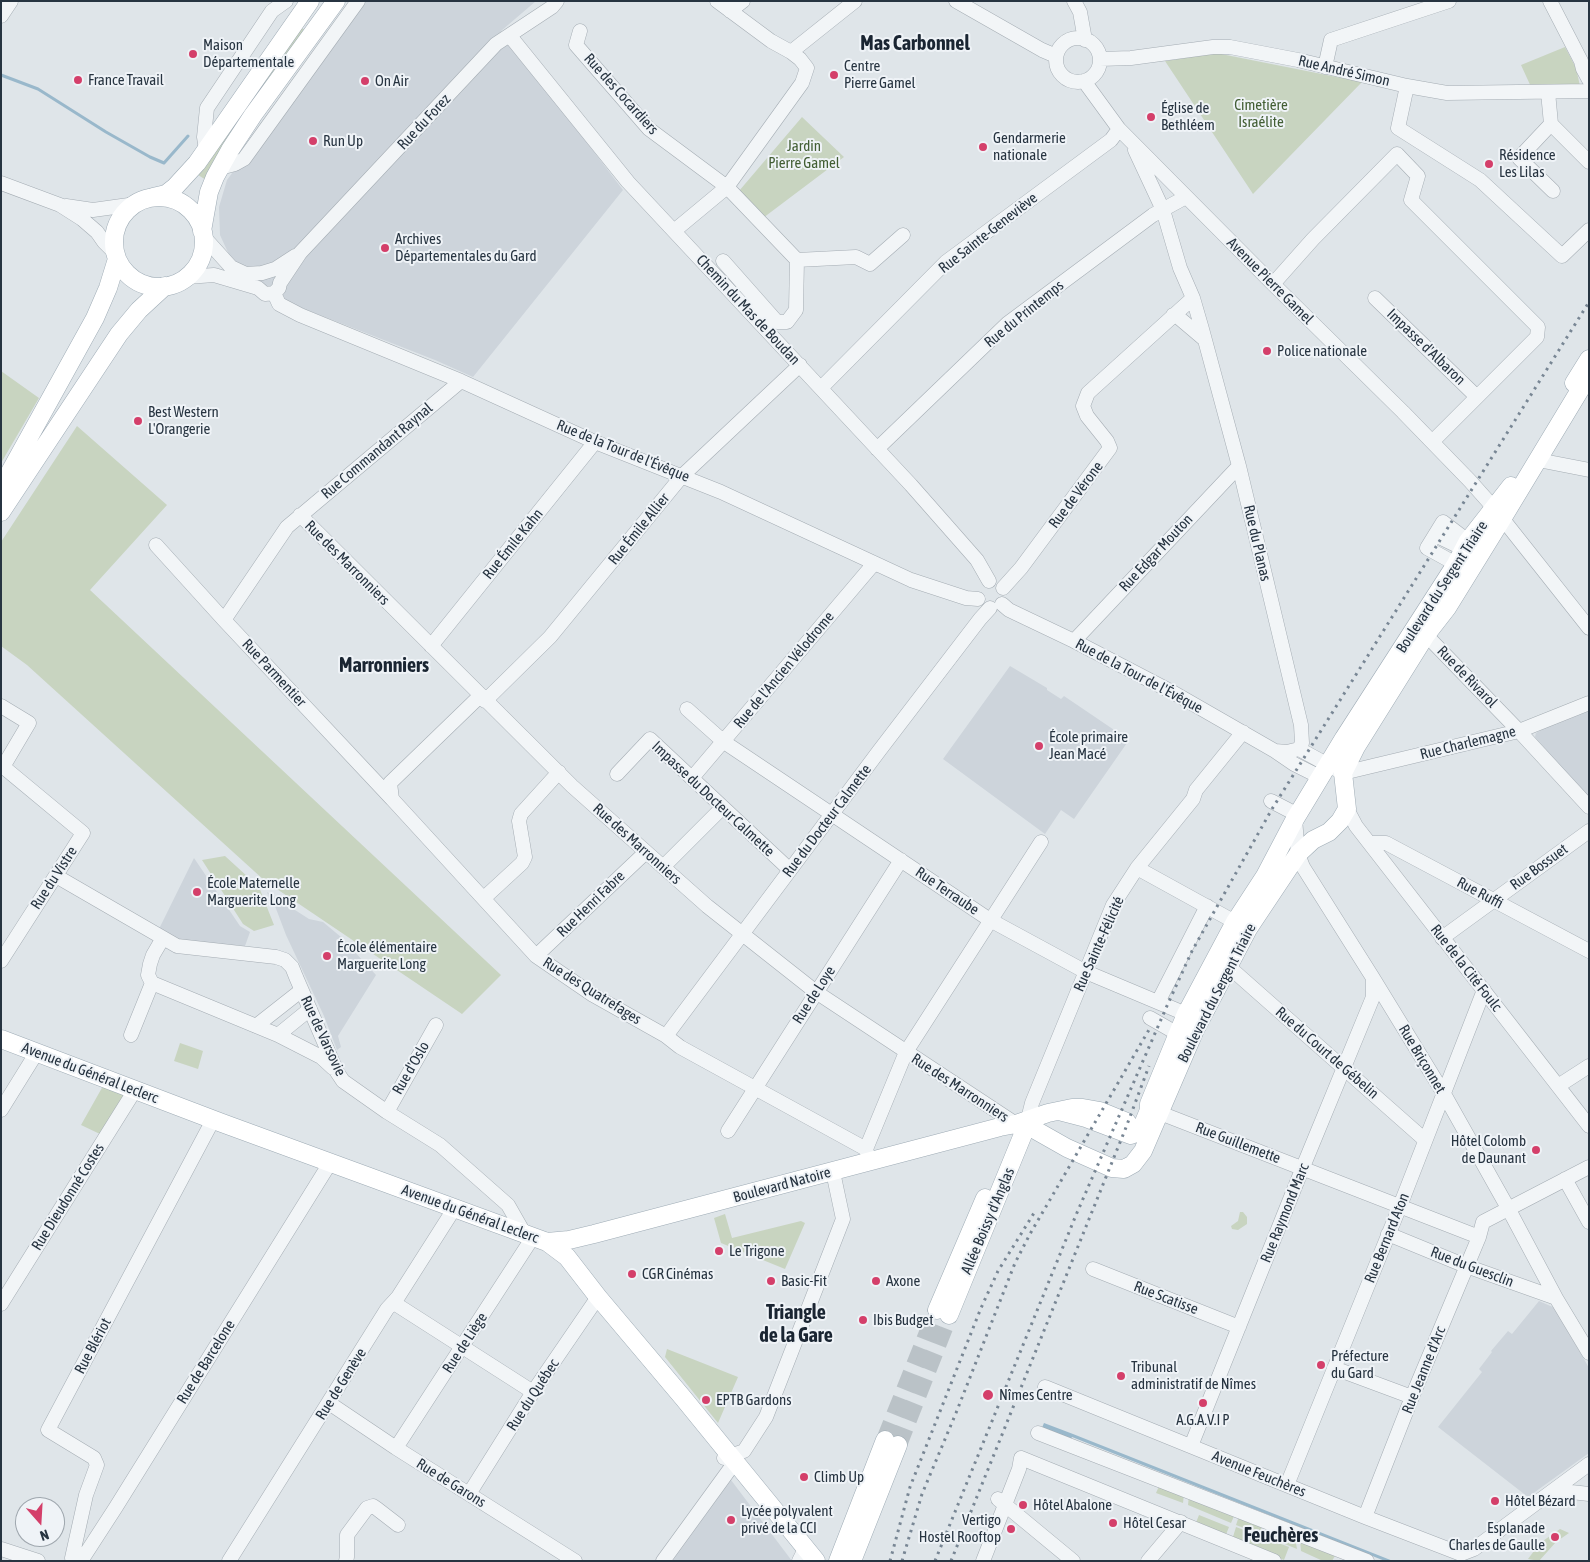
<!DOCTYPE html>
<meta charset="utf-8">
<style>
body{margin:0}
#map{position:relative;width:1590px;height:1562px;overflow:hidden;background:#dfe5e9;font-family:"Asap Condensed",sans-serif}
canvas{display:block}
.frame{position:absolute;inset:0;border:2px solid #273441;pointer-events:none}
.north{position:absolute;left:15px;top:1497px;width:50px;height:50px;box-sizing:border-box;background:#eff3f7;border:1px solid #9fa7ae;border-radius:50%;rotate:161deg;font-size:14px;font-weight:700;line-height:20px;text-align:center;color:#273441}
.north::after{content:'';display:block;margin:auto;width:18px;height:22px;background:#d43f6a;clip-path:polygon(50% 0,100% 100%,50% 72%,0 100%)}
</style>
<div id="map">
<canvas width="1590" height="1562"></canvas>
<div class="frame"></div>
<div class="north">N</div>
</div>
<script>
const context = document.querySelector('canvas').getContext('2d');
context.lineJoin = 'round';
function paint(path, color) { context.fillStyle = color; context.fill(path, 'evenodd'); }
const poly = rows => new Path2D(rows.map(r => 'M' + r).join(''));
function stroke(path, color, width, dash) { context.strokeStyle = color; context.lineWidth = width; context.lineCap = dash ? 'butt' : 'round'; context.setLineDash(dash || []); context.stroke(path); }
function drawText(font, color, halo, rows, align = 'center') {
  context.font = font + ' "Asap Condensed",sans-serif'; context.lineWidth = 4; context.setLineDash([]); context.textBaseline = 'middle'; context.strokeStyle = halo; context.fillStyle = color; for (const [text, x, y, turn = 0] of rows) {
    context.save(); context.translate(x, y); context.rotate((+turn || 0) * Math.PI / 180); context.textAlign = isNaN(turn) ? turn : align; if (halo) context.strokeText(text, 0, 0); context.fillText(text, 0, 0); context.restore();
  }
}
paint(poly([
 [360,1,536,1,501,31,519,56,533,72,623,190,473,377,435,360,243,285,220,235,219,207,227,180],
 [1010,666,1047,688,1047,690,1061,699,1064,696,1129,740,1074,819,1061,810,1045,834,943,759],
 [1589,710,1589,799,1535,737,1536,733,1547,727],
 [194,858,240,926,250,932,245,946,175,940,158,931],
 [267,892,309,919,323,922,341,937,376,975,338,1036,341,1047,337,1050,324,1016,286,935,275,906,272,906],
 [1539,1301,1555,1308,1589,1368,1589,1453,1528,1497,1438,1427,1482,1372,1479,1369,1492,1352,1491,1351,1508,1331,1512,1334],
 [731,1480,792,1561,670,1561]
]), '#cdd4db');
paint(poly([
 [300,27,305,30,206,180,195,173],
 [1565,47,1576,68,1580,86,1532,89,1521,65],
 [1216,53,1362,82,1253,194,1165,61],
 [802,117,844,157,763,218,739,191],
 [1,371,39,398,1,463],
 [77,426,167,505,90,590,501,975,462,1014,265,881,27,665,1,646,1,542],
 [225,856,259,887,274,925,254,931,243,924,202,860],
 [180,1043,203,1051,198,1069,174,1061],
 [103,1086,125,1095,102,1135,81,1125],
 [1240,1212,1243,1212,1247,1217,1247,1224,1238,1230,1232,1229,1231,1226,1238,1221],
 [725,1214,732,1238,801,1221,805,1223,785,1269,721,1243,714,1218],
 [667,1349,738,1377,718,1423,665,1357],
 [1160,1484,1184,1494,1183,1503,1156,1493],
 [1189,1495,1235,1514,1231,1523,1188,1505],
 [1199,1515,1229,1527,1225,1537,1195,1525],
 [1239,1516,1263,1525,1259,1534,1236,1525],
 [1267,1526,1295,1538,1297,1549,1263,1535],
 [1236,1527,1289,1547,1284,1560,1232,1540],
 [1560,1529,1569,1533,1556,1542,1539,1561,1528,1559,1540,1543],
 [1300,1540,1336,1554,1332,1561,1323,1561,1301,1551]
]), '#c8d4c0');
paint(poly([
 [1044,1423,1073,1434,1393,1561,1385,1561,1072,1437,1070,1441,1041,1430]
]), '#99b8cb');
stroke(poly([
 [1,75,38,89,106,132,150,157,164,163,188,136]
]), '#99b8cb', 3);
stroke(poly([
 [885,1440,937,1310],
 [898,1445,949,1315]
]), '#bac2c7', 18, [18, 9]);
const minor = poly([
 [956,1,1042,50,1056,56],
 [1074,1,1080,12,1085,40],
 [1550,1,1581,61,1583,69,1589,80],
 [730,11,743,1],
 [1,16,11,1],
 [580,31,576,45,649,129,727,187,797,260,856,257,870,264,903,235],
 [510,36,628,182,911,485,977,560,989,581],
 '1056 60a22 22 0 1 1 44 0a22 22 0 1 1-44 0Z',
 [791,52,855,1],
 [1100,59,1131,58,1213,47,1230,47,1298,60,1407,86,1447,93,1589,91],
 [1325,67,1331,40,1449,1],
 [1084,81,1119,129,1273,284,1403,412,1470,481,1494,508,1589,628],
 [1407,86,1398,128,1480,180,1562,256,1589,230],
 [1548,92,1551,124,1589,162],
 [1551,124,1519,158,1553,191],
 [206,150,204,137,207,108,272,11,286,1],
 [1135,150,1163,210,1180,268,1193,298,1202,329,1239,466,1301,725,1302,743,1299,749],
 [220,168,235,164,244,159,358,1],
 [1,183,60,205,82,219,97,232,104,242,115,253],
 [66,206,93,210,136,204],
 [674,231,727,187,802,83,807,68,800,59,791,52,771,41,717,1],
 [203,236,231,267,246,274,262,273,275,269,295,256],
 [723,261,777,322,787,322,796,310,797,260],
 [187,277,214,275,258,288,265,294,274,293,279,288,280,283,300,253,496,44,552,7,557,1],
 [1273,284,1313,239,1397,154,1418,176,1411,200,1538,327,1537,337,1432,442],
 [274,293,279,304,300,315,461,381,595,442,721,492,911,580,966,598,978,599],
 [1375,298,1477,397],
 [1173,315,1178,317,1204,339],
 [822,387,946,262,1111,140,1119,129],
 [877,449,1008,323,1153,215,1186,197],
 [1538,460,1589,470],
 [300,515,572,786,707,906,816,992,1016,1124],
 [1435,535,1464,549],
 [156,545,224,620,392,799],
 [1456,564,1427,548,1443,522,1468,541],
 [1003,588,1021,568,1110,448,1107,441,1087,416,1083,406,1088,393,1193,298],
 [1002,604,1009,610,1074,641,1174,693,1275,751,1287,752,1299,749,1343,773,1519,731,1589,703],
 [224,620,287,527,461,381],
 [1426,635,1519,731,1589,807],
 [1074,641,1239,466],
 [431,646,595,442],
 [480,696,390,783,392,799,536,956,593,995,666,1036,680,1047,866,1149,870,1162],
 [485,701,550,637,682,476,800,365],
 [1,706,29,723,3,767],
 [687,709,724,742,990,920,1086,972,1186,1014],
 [1275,751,1294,764,1320,777],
 [1,765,83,833,1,961],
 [617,774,650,739,790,870],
 [692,778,871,567,876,564],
 [1271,801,1298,815],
 [1347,809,1356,826,1589,1126],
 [1295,819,1298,854,1303,867,1373,978,1444,1094,1508,1208,1556,1298,1589,1353],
 [1370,843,1386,843,1589,951],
 [663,867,722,808],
 [1137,868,1235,922],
 [56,876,177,946,276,957,285,960,292,967,296,977,337,1072,343,1081,387,1112,440,1145,508,1205,524,1233],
 [484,898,522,863,525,857,519,821,521,814,559,772],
 [163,938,153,955,150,964,148,975,152,983,278,1035,310,1009],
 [1442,938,1589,831],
 [536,956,646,852],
 [1228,966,1425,1140],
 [1158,1002,1207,906],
 [1150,1018,1178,1034],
 [256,1026,298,993],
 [131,1035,152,983],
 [278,1035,321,1057,333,1068],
 [666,1036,879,751,980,619,990,608],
 [1558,1086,1589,1066],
 [1,1110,37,1052],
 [387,1112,436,1025],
 [1160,1113,1479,1237],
 [1026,1127,1032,1103,1113,905,1137,868,1193,799,1196,790,1243,732],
 [728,1131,901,860],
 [866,1149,906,1052,1041,842],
 [1565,1179,1589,1222],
 [1388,1234,1466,1266,1556,1298],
 [1093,1269,1239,1327],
 [394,1303,533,1392],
 [1,1304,135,1090],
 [1334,1368,1412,1397],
 [1045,1387,1365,1517,1461,1554,1474,1549,1589,1464],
 [329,1403,396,1448,575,1561],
 [1038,1433,1367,1561],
 [1191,1446,1303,1167,1373,997,1373,979],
 [396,1448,533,1237],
 [724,1458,744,1451,766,1417,843,1219,833,1172],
 [1287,1485,1400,1206,1484,990],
 [469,1494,533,1392,598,1297],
 [1547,1498,1571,1492,1589,1494],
 [998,1499,1073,1561],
 [1365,1517,1412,1397,1479,1237,1483,1222,1589,1167],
 [1,1549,38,1561],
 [73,1561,72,1558,86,1495,97,1465,94,1458,48,1430,213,1120],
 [81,1561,116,1507,330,1163],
 [229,1561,387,1309,398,1297,454,1209],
 [346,1561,347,1557,347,1535,367,1508,373,1506,376,1508,398,1525],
 [663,1561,735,1462],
 [799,1561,806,1547],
 [983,1561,1019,1469,1021,1458,1274,1561],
 [1148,1561,1181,1522]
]);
const major = poly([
 [153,197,166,194,175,187,197,163,310,1],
 '114 242a45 45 0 1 1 90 0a45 45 0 1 1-90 0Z',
 [202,231,209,192,215,177,230,150,253,115,336,1],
 [1574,383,1589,359],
 [1,488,95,318,108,288,117,259],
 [1,512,119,334,139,310,165,286],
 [1,1039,222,1123,547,1242,567,1257,598,1297,684,1399,816,1561],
 [1059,1111,1086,1118,1131,1135,1136,1133,1142,1127,1149,1110,1149,1104,1186,1014,1235,922,1265,876,1295,819,1344,738,1456,564,1468,541,1511,486],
 [1037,1131,1067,1148,1112,1168,1124,1169,1133,1164,1143,1151,1195,1030,1248,929,1298,854,1313,840,1329,832,1340,821,1347,809,1343,773,1356,747,1426,635,1447,608,1502,519,1589,375],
 [547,1242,569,1240,594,1234,1000,1127,1016,1124,1048,1113,1072,1108,1083,1108,1100,1111,1127,1122],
 [937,1310,985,1198],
 [949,1315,1026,1127],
 [838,1561,885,1440],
 [852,1561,898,1445]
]);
stroke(minor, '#a4acb3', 15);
stroke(major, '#9eabb5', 19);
stroke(minor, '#f2f5f7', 14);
stroke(major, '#fff', 18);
stroke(poly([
 [890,1561,910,1487,981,1308,998,1271,1034,1213],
 [902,1561,922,1494,956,1413,1015,1263,1030,1234,1150,1028],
 [935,1561,1076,1215,1166,1008,1192,951,1272,809,1589,302],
 [951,1561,1125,1130,1149,1066]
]), '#788694', 3, [2.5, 5]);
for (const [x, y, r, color] of [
 [193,54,5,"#d43f6a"],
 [834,75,5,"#d43f6a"],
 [78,80,5,"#d43f6a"],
 [365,81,5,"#d43f6a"],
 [1151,117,5,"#d43f6a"],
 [313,141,5,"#d43f6a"],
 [983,147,5,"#d43f6a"],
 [1489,164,5,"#d43f6a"],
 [385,248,5,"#d43f6a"],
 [1267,351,5,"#d43f6a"],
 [138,421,5,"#d43f6a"],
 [1039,746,5,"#d43f6a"],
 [197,892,5,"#d43f6a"],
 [327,956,5,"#d43f6a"],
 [1536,1150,5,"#d43f6a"],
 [719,1251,5,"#d43f6a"],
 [632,1274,5,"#d43f6a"],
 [771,1281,5,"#d43f6a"],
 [876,1281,5,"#d43f6a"],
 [863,1320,5,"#d43f6a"],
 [1321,1365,5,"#d43f6a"],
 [1121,1376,5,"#d43f6a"],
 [988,1395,6,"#d43f6a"],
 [706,1400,5,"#d43f6a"],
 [1203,1403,5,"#d43f6a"],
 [804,1477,5,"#d43f6a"],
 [1495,1501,5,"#d43f6a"],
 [1023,1505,5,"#d43f6a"],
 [731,1520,5,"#d43f6a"],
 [1113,1523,5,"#d43f6a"],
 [1011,1529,5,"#d43f6a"],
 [1555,1537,5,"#d43f6a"]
]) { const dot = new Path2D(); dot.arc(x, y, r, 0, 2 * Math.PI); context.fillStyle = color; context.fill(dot); stroke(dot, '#eff3f7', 2); }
drawText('15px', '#273441', '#eff3f7', [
 ["Maison",203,45],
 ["Départementale",203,62],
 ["Centre",844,66],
 ["Pierre Gamel",844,83],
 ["France Travail",88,80],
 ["On Air",375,81],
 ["Église de",1161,108],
 ["Bethléem",1161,125],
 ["Gendarmerie",993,138],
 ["nationale",993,155],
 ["Run Up",323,141],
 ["Résidence",1499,155],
 ["Les Lilas",1499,172],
 ["Archives",395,239],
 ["Départementales du Gard",395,256],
 ["Police nationale",1277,351],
 ["Best Western",148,412],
 ["L'Orangerie",148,429],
 ["École primaire",1049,737],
 ["Jean Macé",1049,754],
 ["École Maternelle",207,883],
 ["Marguerite Long",207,900],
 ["École élémentaire",337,947],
 ["Marguerite Long",337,964],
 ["Hôtel Colomb",1526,1141,"right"],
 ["de Daunant",1526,1158,"right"],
 ["Le Trigone",729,1251],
 ["CGR Cinémas",642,1274],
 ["Basic-Fit",781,1281],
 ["Axone",886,1281],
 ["Ibis Budget",873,1320],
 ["Préfecture",1331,1356],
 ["du Gard",1331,1373],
 ["Tribunal",1131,1367],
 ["administratif de Nîmes",1131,1384],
 ["Nîmes Centre",999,1395],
 ["EPTB Gardons",716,1400],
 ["A.G.A.V.I P",1203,1420,"center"],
 ["Climb Up",814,1477],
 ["Hôtel Bézard",1505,1501],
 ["Hôtel Abalone",1033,1505],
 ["Lycée polyvalent",741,1511],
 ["privé de la CCI",741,1528],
 ["Vertigo",1001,1520,"right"],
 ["Hostel Rooftop",1001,1537,"right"],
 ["Hôtel Cesar",1123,1523],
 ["Esplanade",1545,1528,"right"],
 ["Charles de Gaulle",1545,1545,"right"]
], 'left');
drawText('15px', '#273441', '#eff3f7', [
 ["Rue André Simon",1344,71,13],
 ["Rue des Cocardiers",621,94,48],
 ["Rue du Forez",424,122,-47],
 ["Rue Sainte-Geneviève",988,233,-38],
 ["Avenue Pierre Gamel",1270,281,45],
 ["Chemin du Mas de Boudan",748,310,47],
 ["Rue du Printemps",1024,314,-39],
 ["Impasse d'Albaron",1426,347,44],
 ["Rue Commandant Raynal",377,451,-40],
 ["Rue de la Tour de l'Évêque",623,451,22],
 ["Rue de Vérone",1076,495,-53],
 ["Rue Émile Allier",639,529,-51],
 ["Rue du Planas",1257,543,77],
 ["Rue Émile Kahn",513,544,-51],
 ["Rue Edgar Mouton",1156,553,-47],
 ["Rue des Marronniers",347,563,45],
 ["Boulevard du Sergent Triaire",1442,587,-57],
 ["Rue de l'Ancien Vélodrome",784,670,-50],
 ["Rue Parmentier",274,673,47],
 ["Rue de la Tour de l'Évêque",1139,676,28],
 ["Rue de Rivarol",1467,677,46],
 ["Rue Charlemagne",1468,743,-14],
 ["Impasse du Docteur Calmette",713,799,43],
 ["Rue du Docteur Calmette",827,821,-53],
 ["Rue des Marronniers",637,844,42],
 ["Rue Bossuet",1539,867,-36],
 ["Rue du Vistre",54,878,-57],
 ["Rue Terraube",947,891,34],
 ["Rue Ruffi",1480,893,28],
 ["Rue Henri Fabre",591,904,-44],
 ["Rue Sainte-Félicité",1099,944,-66],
 ["Rue de la Cité Foulc",1466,968,52],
 ["Rue des Quatrefages",592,991,32],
 ["Boulevard du Sergent Triaire",1217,993,-63],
 ["Rue de Loye",814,995,-57],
 ["Rue de Varsovie",323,1036,65],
 ["Rue du Court de Gébelin",1327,1053,41],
 ["Rue Briçonnet",1422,1059,59],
 ["Rue d'Oslo",411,1068,-60],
 ["Avenue du Général Leclerc",90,1073,21],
 ["Rue des Marronniers",960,1088,33],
 ["Rue Guillemette",1238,1143,21],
 ["Boulevard Natoire",782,1185,-15],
 ["Rue Dieudonné Costes",68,1197,-58],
 ["Rue Raymond Marc",1285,1213,-68],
 ["Avenue du Général Leclerc",470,1214,20],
 ["Allée Boissy d'Anglas",988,1221,-67],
 ["Rue Bernard Aton",1387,1238,-68],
 ["Rue du Guesclin",1472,1267,21],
 ["Rue Scatisse",1166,1298,21],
 ["Rue de Liège",465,1343,-57],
 ["Rue Blériot",93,1346,-62],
 ["Rue de Barcelone",206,1362,-58],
 ["Rue Jeanne d'Arc",1424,1370,-68],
 ["Rue de Genève",341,1384,-58],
 ["Rue du Québec",533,1395,-57],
 ["Avenue Feuchères",1259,1474,22],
 ["Rue de Garons",451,1483,32]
]);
drawText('15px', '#425e34', '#eff3f7', [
 ["Cimetière",1261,105],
 ["Israélite",1261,122],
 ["Jardin",804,146],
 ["Pierre Gamel",804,163]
]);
drawText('bold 20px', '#1a2532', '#eff3f7', [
 ["Mas Carbonnel",915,44],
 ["Marronniers",384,666],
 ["Triangle",796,1313],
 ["de la Gare",796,1336],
 ["Feuchères",1281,1536]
]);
</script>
